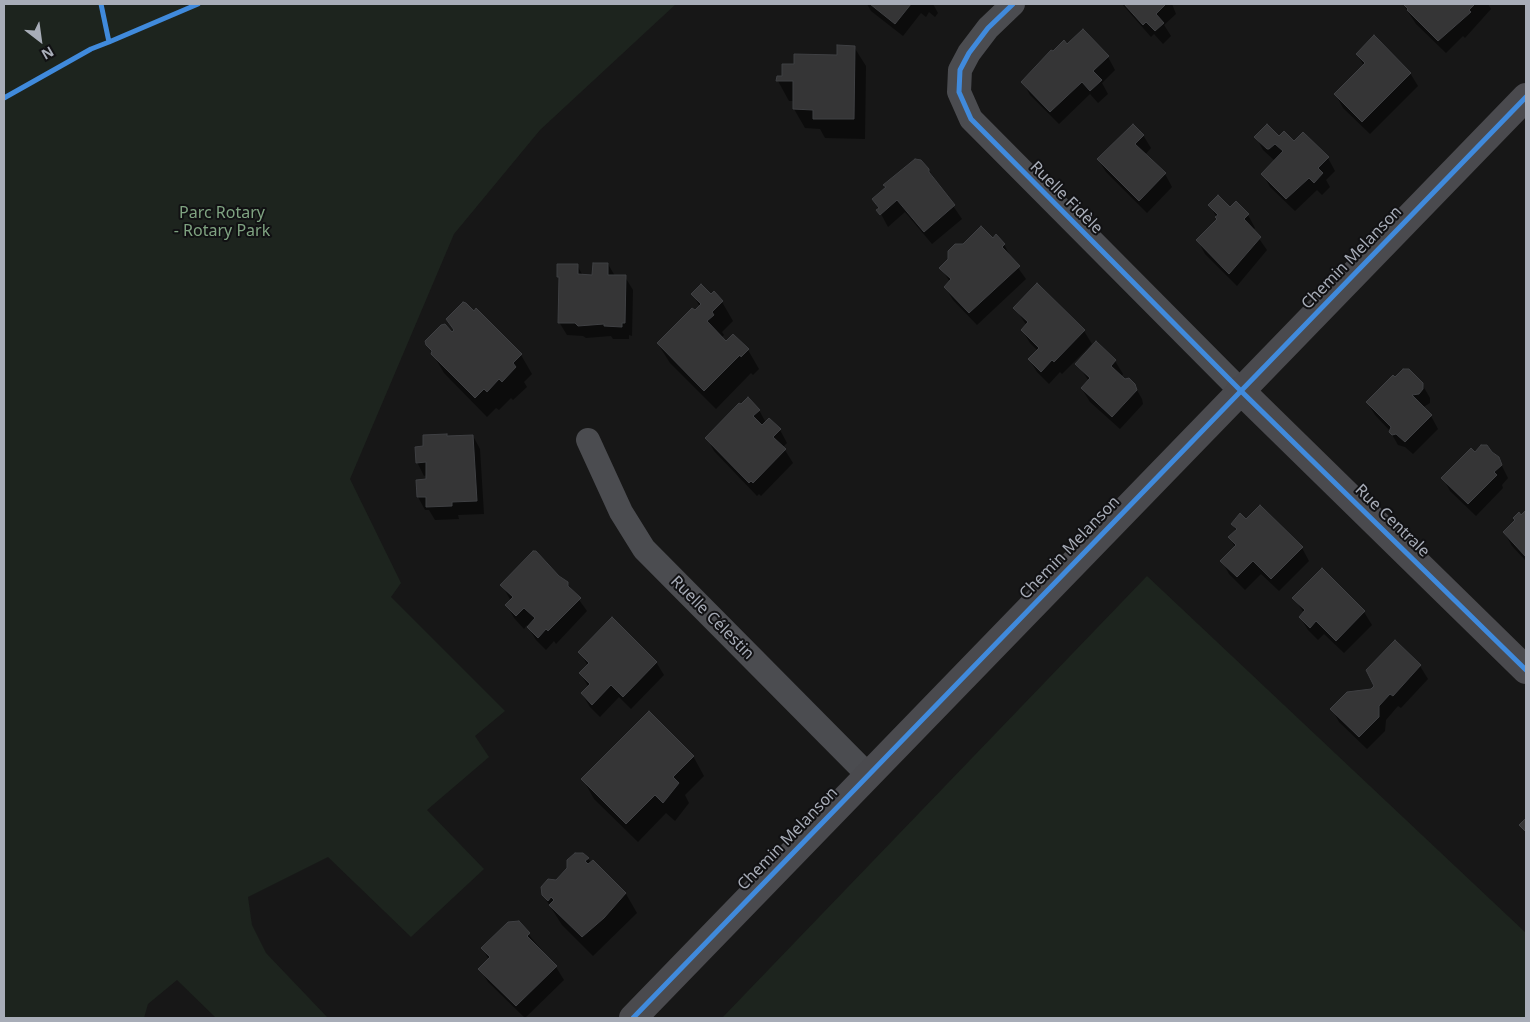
<!DOCTYPE html>
<meta charset="utf-8">
<style>
body{margin:0}
#map{position:relative;width:1530px;height:1022px;overflow:hidden;background:#171717;font-family:"Noto Sans",sans-serif}
canvas{display:block}
.frame{position:absolute;inset:0;border:5px solid #a8adb8;pointer-events:none}
.north{position:absolute;left:15px;top:15px;width:50px;height:50px;-webkit-text-stroke:4px #111113;paint-order:stroke;rotate:150deg;font-size:14px;font-weight:700;line-height:20px;text-align:center;color:#a8adb8}
.north::after{content:'';display:block;margin:auto;width:18px;height:22px;background:#a8adb8;clip-path:polygon(50% 0,100% 100%,50% 72%,0 100%)}
</style>
<div id="map">
<canvas width="1530" height="1022"></canvas>
<div class="frame"></div>
<div class="north">N</div>
</div>
<script>
const g = document.querySelector('canvas').getContext('2d');
g.lineJoin = 'round';
function paint(path, color) {
  g.fillStyle = color;
  g.fill(path, 'evenodd');
}
function poly(rows) {
  const path = new Path2D();
  for (const r of rows) {
    path.moveTo(r[0], r[1]);
    for (let i = 2; i < r.length; i += 2) path.lineTo(r[i], r[i + 1]);
  }
  return path;
}
function trace(path, color, width, dash) {
  g.strokeStyle = color;
  g.lineWidth = width;
  g.lineCap = dash ? 'butt' : 'round';
  g.setLineDash(dash || []);
  g.stroke(path);
}
function label(font, color, halo, rows, align = 'center') {
  g.font = font + ' "Noto Sans",sans-serif';
  g.lineWidth = 4;
  g.setLineDash([]);
  g.textBaseline = 'middle';
  g.strokeStyle = halo;
  g.fillStyle = color;
  for (const [text, x, y, turn = 0] of rows) {
    g.save();
    g.translate(x, y);
    g.rotate((+turn || 0) * Math.PI / 180);
    g.textAlign = isNaN(turn) ? turn : align;
    if (halo) g.strokeText(text, 0, 0);
    g.fillText(text, 0, 0);
    g.restore();
  }
}
paint(poly([
 [4,4,676,4,540,130,454,234,350,479,401,583,391,597,505,711,475,736,489,757,427,810,484,869,411,937,328,857,248,897,252,925,266,953,328,1018,216,1018,177,980,148,1004,144,1018,4,1018],
 [1147,576,1526,933,1526,1018,722,1018]
]), '#1d241e');
paint(poly([
 [867,4,933,4,938,13,935,17,929,12,926,17,921,13,903,36,871,11],
 [1122,4,1172,4,1176,14,1164,25,1171,36,1163,44,1154,34,1151,37],
 [1403,4,1488,4,1491,9,1465,38,1463,36,1446,53,1416,24],
 [1067,45,1108,57,1115,70,1102,83,1108,94,1098,103,1090,94,1059,124,1030,95,1023,82],
 [854,47,866,66,865,139,825,138,820,129,805,128,794,109,794,101,789,101,778,81,778,77,783,77,795,65,838,56],
 [1357,54,1410,73,1418,86,1370,134,1343,108,1336,95,1364,66],
 [1143,135,1151,148,1145,155,1165,174,1172,187,1147,213,1106,172,1098,159],
 [1256,137,1279,138,1328,158,1335,171,1326,180,1330,187,1322,195,1317,190,1295,211,1270,187,1263,174,1275,161,1263,150],
 [928,169,962,219,932,244,905,212,888,227,873,199,886,189,885,185],
 [1210,205,1230,208,1248,215,1255,228,1253,230,1267,250,1237,286,1205,254,1198,241,1218,220],
 [993,240,1004,244,1011,258,1026,279,977,325,953,300,945,287,950,282,941,268],
 [608,264,615,276,625,277,633,290,632,336,629,335,629,339,613,339,611,336,586,338,583,336,567,335,559,322,560,280,558,276,577,265,583,276,594,276],
 [1037,285,1084,331,1092,344,1062,374,1060,372,1049,384,1037,372,1029,359,1038,351,1030,343,1022,330,1027,326,1015,308],
 [693,294,711,296,722,302,733,321,722,332,724,335,721,338,726,343,748,350,759,369,753,375,751,373,716,409,670,363,658,344,700,307],
 [452,333,521,355,532,374,524,382,527,387,513,400,511,398,499,410,496,408,487,417,444,373,427,344],
 [1096,343,1115,361,1123,374,1121,377,1134,385,1142,399,1143,404,1120,429,1090,402,1082,389,1089,381,1077,364],
 [1422,384,1430,398,1430,403,1422,408,1431,416,1438,429,1413,454,1405,447,1398,445,1390,431,1375,415,1367,402],
 [759,410,766,423,780,430,787,443,783,447,793,463,761,496,759,494,757,496,714,451,707,438],
 [473,436,480,449,484,514,458,515,459,519,435,520,429,510,425,510,418,497,428,480,427,475,424,476,417,462],
 [1491,453,1498,458,1508,478,1502,485,1503,488,1476,516,1450,491,1443,478],
 [1526,512,1526,561,1512,546,1504,532],
 [1246,521,1302,548,1309,561,1279,591,1261,574,1245,590,1229,574,1222,561,1235,547,1230,538,1236,531,1232,524],
 [558,577,567,583,587,611,556,644,554,641,546,650,536,640,527,625,524,629,514,618,507,605,511,601,502,585],
 [1294,598,1364,612,1372,625,1344,653,1324,634,1318,640,1308,630,1300,617,1304,613],
 [1395,642,1420,666,1428,679,1401,708,1398,706,1386,720,1385,731,1367,749,1339,722,1332,709,1372,690],
 [580,652,656,662,664,675,631,709,619,697,600,717,590,707,582,694,588,686,580,673,588,666],
 [693,756,704,776,685,795,689,803,675,821,666,813,638,842,594,799,583,779],
 [588,859,626,894,637,913,593,956,562,925,543,895,557,881],
 [518,922,556,967,564,980,525,1018,488,982,480,969,489,960,483,949]
]), '#0007');
const building = poly([
 [870,4,911,4,895,24,870,4],
 [1124,4,1166,4,1156,14,1164,23,1155,31,1146,22,1143,25,1124,4],
 [1403,4,1475,4,1469,10,1471,12,1438,41,1407,10,1408,9,1403,4],
 [1083,29,1109,56,1093,71,1102,80,1090,91,1082,82,1050,112,1021,82,1051,50,1053,51,1064,40,1067,44,1083,29],
 [1374,35,1411,73,1362,122,1334,94,1365,63,1356,54,1374,35],
 [837,45,855,46,854,119,813,119,813,110,793,109,793,81,776,81,777,76,782,76,782,64,794,64,794,54,837,55,837,45],
 [1133,124,1144,135,1135,144,1166,173,1139,201,1097,159,1133,124],
 [1267,124,1279,136,1284,131,1294,141,1303,132,1329,157,1318,168,1323,173,1314,183,1309,178,1286,199,1261,174,1283,151,1275,144,1269,149,1267,149,1254,137,1267,124],
 [915,159,921,160,929,169,929,172,955,205,924,232,897,200,880,215,876,210,879,208,872,199,886,187,883,185,915,159],
 [1218,195,1230,207,1236,201,1249,214,1244,219,1261,237,1229,274,1196,240,1217,219,1215,217,1218,215,1208,205,1218,195],
 [981,226,993,238,996,234,1005,244,1002,247,1020,266,969,313,944,287,951,279,939,268,948,259,948,251,955,244,963,244,981,226],
 [593,263,608,263,608,275,626,275,625,323,622,323,622,327,604,326,604,324,578,326,575,323,558,323,559,277,557,277,557,264,578,264,578,274,592,275,593,263],
 [1037,283,1085,330,1054,362,1052,360,1041,372,1028,359,1039,348,1021,330,1028,322,1013,308,1037,283],
 [701,284,711,294,714,291,723,301,712,312,714,315,707,321,726,341,733,334,749,349,741,357,740,355,704,391,657,343,692,308,695,310,701,304,691,294,701,284],
 [463,302,466,303,474,311,476,308,522,354,513,363,516,367,502,382,499,379,487,392,484,389,475,398,431,354,432,351,426,345,425,341,441,325,445,324,452,332,454,330,446,319,463,302],
 [1096,341,1116,360,1111,366,1125,379,1129,378,1135,384,1137,390,1112,417,1081,388,1090,378,1075,364,1096,341],
 [1403,369,1409,369,1423,383,1423,389,1419,394,1412,395,1432,415,1405,442,1396,434,1392,435,1389,432,1391,427,1366,402,1393,375,1395,377,1403,369],
 [748,397,760,410,753,416,762,425,769,418,781,429,773,437,786,449,753,483,751,481,749,483,705,438,739,403,741,404,748,397],
 [447,434,447,436,473,435,477,501,452,502,452,506,426,507,426,497,417,497,416,480,426,479,426,462,416,463,415,447,423,446,423,435,447,434],
 [1481,445,1487,445,1492,452,1499,457,1502,465,1494,472,1497,475,1468,504,1441,478,1471,448,1475,452,1481,445],
 [1260,505,1303,547,1271,579,1253,561,1237,577,1220,561,1236,545,1228,537,1237,529,1231,524,1240,513,1246,519,1260,505],
 [1526,510,1526,557,1503,532,1515,520,1513,518,1519,512,1521,515,1526,510],
 [533,551,536,551,559,576,568,582,568,586,581,598,548,631,546,629,538,638,527,627,535,618,524,608,516,616,505,605,513,597,500,585,533,551],
 [1322,568,1365,611,1336,641,1316,621,1310,628,1299,617,1305,610,1292,598,1322,568],
 [612,617,657,662,623,697,611,685,592,705,581,693,590,684,579,673,589,663,578,652,612,617],
 [1395,640,1421,665,1393,696,1390,694,1379,706,1379,717,1359,737,1330,709,1347,692,1371,689,1374,686,1366,670,1395,640],
 [649,711,694,756,673,777,679,783,663,803,655,795,626,824,581,779,649,711],
 [1526,818,1526,832,1519,825,1526,818],
 [575,853,583,853,589,858,585,861,588,864,593,860,626,893,604,918,582,937,549,905,554,900,551,897,548,901,542,895,541,887,548,879,556,880,567,868,567,860,575,853],
 [519,921,530,933,527,936,557,966,516,1006,478,969,490,957,481,948,508,922,519,921]
]);
paint(building, '#353536');
trace(building, '#3f4043', 1);
trace(poly([
 [1013,4,988,28,969,53,960,70,959,92,971,119,1240,390],
 [588,440,621,512,644,549,868,775]
]), '#4b4c50', 24);
trace(poly([
 [1240,390,1526,670],
 [633,1018,1526,97]
]), '#4a4a4e', 28);
trace(poly([
 [1013,4,988,28,969,53,960,70,959,92,971,119,1240,390,1526,670],
 [109,42,198,4],
 [4,98,91,49,109,42,101,4],
 [633,1018,1526,97]
]), '#408adc', 5);
label('16px', '#a8adb8', '#111113', [
 ["Ruelle Fidèle",1066,198,45],
 ["Chemin Melanson",1352,258,-46],
 ["Rue Centrale",1392,521,44],
 ["Chemin Melanson",1070,548,-46],
 ["Ruelle Célestin",712,618,45],
 ["Chemin Melanson",788,839,-46]
]);
label('16px', '#7fa381', '#111113', [
 ["Parc Rotary",222,213],
 ["- Rotary Park",222,231]
]);
</script>
